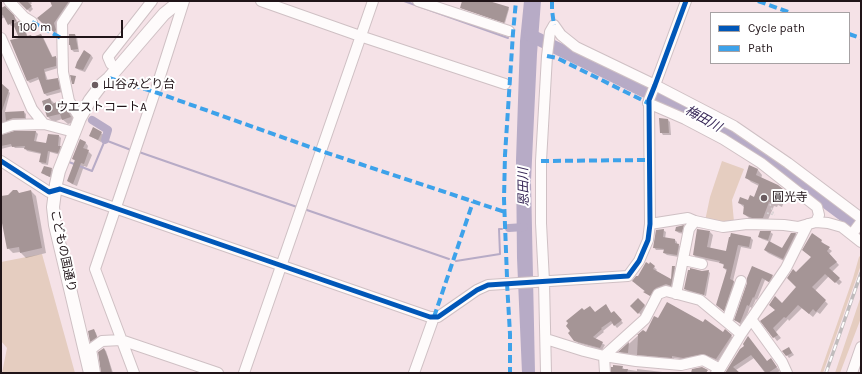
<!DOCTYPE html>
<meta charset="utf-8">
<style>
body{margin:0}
#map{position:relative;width:862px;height:374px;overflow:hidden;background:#f5e2e7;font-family:Karla,sans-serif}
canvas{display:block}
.frame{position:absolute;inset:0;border:2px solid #201418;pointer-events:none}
.legend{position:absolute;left:710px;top:12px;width:140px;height:52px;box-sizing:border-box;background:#fff;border:1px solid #a6a1a3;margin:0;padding:5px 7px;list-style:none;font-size:12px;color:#201418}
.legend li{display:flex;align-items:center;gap:8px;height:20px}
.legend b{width:20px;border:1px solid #a6a1a3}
.scale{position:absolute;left:12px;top:20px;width:111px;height:18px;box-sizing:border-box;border:2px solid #201418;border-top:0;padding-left:5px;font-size:12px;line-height:14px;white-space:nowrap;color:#201418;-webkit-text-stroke:3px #fff;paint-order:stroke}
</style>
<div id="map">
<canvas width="862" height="374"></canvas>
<div class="frame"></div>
<ul class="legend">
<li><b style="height:5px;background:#0057b8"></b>Cycle path</li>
<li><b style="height:5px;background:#3da2ea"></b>Path</li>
</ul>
<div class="scale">100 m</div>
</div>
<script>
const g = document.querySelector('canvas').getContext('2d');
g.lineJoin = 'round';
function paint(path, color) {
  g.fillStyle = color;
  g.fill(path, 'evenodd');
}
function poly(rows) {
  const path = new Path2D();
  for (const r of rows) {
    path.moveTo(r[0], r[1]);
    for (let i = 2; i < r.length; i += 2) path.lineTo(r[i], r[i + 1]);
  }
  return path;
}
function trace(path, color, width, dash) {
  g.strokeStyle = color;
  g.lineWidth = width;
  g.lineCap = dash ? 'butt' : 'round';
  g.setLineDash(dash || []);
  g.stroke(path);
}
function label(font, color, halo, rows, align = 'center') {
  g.font = font + ' Karla,"Noto Sans JP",sans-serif';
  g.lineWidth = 4;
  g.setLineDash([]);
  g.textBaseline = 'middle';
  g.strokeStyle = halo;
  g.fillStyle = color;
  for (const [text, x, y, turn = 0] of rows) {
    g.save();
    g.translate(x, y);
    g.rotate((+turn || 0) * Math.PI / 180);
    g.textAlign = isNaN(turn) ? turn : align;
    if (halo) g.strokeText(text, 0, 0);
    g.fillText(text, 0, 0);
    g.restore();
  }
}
paint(poly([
 [722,161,744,169,732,200,734,222,725,223,705,221,710,197],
 [42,254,75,373,2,373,7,348,1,341,1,262],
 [861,255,861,265,823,373,820,373,853,278,859,257],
 [861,296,861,318,840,373,835,373]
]), '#e5cdc0');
paint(poly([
 [524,1,541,1,537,54,531,181,535,373,522,373,517,258,516,160,520,41]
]), '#b7abc6');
paint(poly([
 [19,1,30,1,32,3,30,5,33,9,30,12],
 [51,1,73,1,56,26,57,34,46,26,53,6],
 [463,1,485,1,508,8,509,9,505,23,462,8],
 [4,7,16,19,18,23,19,22,24,27,28,37,33,38,41,35,43,37,53,58,56,57,58,60,58,68,45,72,48,81,57,79,60,81,62,92,47,96,45,94,40,79,30,83,28,81,20,38,14,25,11,26,5,17,1,19,1,9],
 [75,35,77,37,79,52,74,52,72,50],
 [91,55,93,58,85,72,79,70,76,68],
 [2,85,10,93,5,112,24,112,26,114,26,120,4,124,2,122],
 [50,99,55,104,62,102,67,106,75,122,68,124,62,119,53,122,48,117],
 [668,120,670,122,671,135,663,135,661,132],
 [94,129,104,135,101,142,90,136],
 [14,132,36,132,38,134,36,142,47,144,49,135,59,136,61,138,60,147,62,149,60,155,50,152,48,165,42,164,40,162,41,154,27,151,25,148,15,148,13,146,1,149,1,136],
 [85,142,88,146,87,150,92,155,87,167,84,166,77,186,72,184,68,181,75,161,73,159],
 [750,166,758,170,762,175,761,179,782,189,787,194,782,207,778,205,777,207,774,206,767,222,757,222,749,218,744,214,745,208,739,203,749,201,754,198,759,186,751,182,746,177],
 [51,169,54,172,52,178,45,175],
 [31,191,36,196,46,253,26,258,20,252,13,253,8,248,3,222,1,222,1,197],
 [683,226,686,228,684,234,679,233,676,231],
 [663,230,666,232,665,239,675,240,677,242,677,244,681,247,679,257,667,255,664,253,665,250,656,250,654,247],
 [710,232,713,235,710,249,726,252,730,238,751,238,753,240,751,249,741,247,733,281,736,284,726,313,720,308,727,271,724,268,725,266,721,263,696,258,694,255],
 [770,232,773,234,770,242,783,250,791,234,796,234,799,237,786,262,768,253,765,250,770,242,762,239,759,237],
 [821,241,824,244,824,245,832,251,829,254,839,265,832,272,842,282,839,285,829,276,815,291,828,304,820,314,817,312,813,317,802,308,789,321,788,319,776,332,781,338,777,341,762,321,782,305,797,287,796,274,812,257,803,250],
 [654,267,657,270,656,271,672,281,674,267,677,270,674,288,670,287,659,291,653,298,636,284],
 [753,267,772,276,775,279,772,284,765,280,757,300,756,299,752,308,750,307,743,326,735,320],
 [691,271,702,272,708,271,710,273,706,296,687,291,685,289],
 [638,300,647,308,641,315,632,306],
 [608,308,612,314,616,314,623,323,617,328,613,323,603,331,604,332,595,339,605,345,602,350,578,343,575,340,595,313],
 [659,319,723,333,731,336,734,338,718,361,705,356,686,360,674,358,674,359,622,354,620,352,643,331,646,333],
 [94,330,96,333,98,339,93,343,91,341],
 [789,348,794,355,789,358,784,351],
 [104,349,106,351,113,373,102,373],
 [740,350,768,362,771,360,780,371,776,373,765,373,754,358,736,370,739,373,726,373],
 [622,367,624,369,637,371,637,369,671,373,612,373]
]), '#0003');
trace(poly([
 [404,1,508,38],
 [139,152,297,207],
 [69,162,92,171,105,140,131,150],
 [304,209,449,259],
 [456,261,500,254,499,229,502,229]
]), '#b7abc6', 2);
trace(poly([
 [92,120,108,130,105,140],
 [509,228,524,227]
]), '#b7abc6', 8);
trace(poly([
 [530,35,642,90,667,100,747,143,861,228]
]), '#b7abc6', 13);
paint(poly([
 [18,1,27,1,32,6,27,10],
 [50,1,69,1,54,23,56,30,54,32,42,23,37,18,52,6],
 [462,1,489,1,509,7,504,23,460,8],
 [5,6,14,15,16,21,8,25,3,15,1,16,1,8],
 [19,21,21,23,27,36,31,35,32,37,41,34,52,57,56,56,56,66,44,69,46,80,58,78,60,89,44,94,38,77,27,81,10,40,19,38,13,24],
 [69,34,75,34,78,49,71,50,70,45,69,45],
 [84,50,91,55,83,70,75,68,77,62],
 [70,75,76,76,74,84,72,84],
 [1,83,9,90,2,111,1,111],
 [50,98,52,104,62,100,71,117,62,120,60,114,47,117,42,101],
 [24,111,25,118,13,118,6,121,5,112],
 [659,118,668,119,669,133,660,133],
 [93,127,102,132,98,140,89,136],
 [14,131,36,131,34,141,46,143,48,134,59,135,58,146,61,146,58,153,48,151,46,163,39,162,41,153,24,149,25,146,12,147,11,144,1,146,1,135],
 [80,139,86,142,83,148,89,150,84,164,81,163,73,184,67,181,75,160,72,159],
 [749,165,758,169,756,175,778,185,783,189,777,203,773,201,772,203,769,202,763,218,752,218,743,214,744,205,738,203,740,197,748,200,750,195,754,197,759,184,745,178],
 [44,166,52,168,50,177,41,173],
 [13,190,17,190,19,193,31,190,42,248,20,253,19,247,7,249,1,218,1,196,8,195],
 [684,225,682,232,675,231,676,227],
 [664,229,663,237,675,239,675,243,679,244,677,255,663,253,664,249,653,248,656,230],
 [697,229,710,231,707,247,726,251,729,237,730,237,731,233,751,237,749,247,738,245,730,279,734,281,724,311,716,305,727,269,723,268,724,264,719,263,720,261,693,255],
 [760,231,771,231,768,240,758,237],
 [791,233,796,233,783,259,764,250,769,241,782,248],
 [812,233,822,240,821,242,830,247,827,251,837,262,829,268,840,278,835,283,825,274,812,287,826,300,816,312,813,309,809,314,798,305,786,318,784,317,773,328,778,335,773,338,760,321,775,310,769,305,775,296,782,303,796,287,787,278,793,269,796,272,811,257,802,250],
 [646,262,649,264,650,262,655,266,653,269,671,279,672,266,675,266,671,286,666,284,656,288,650,296,643,292,645,291,632,281,636,276,638,276],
 [752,266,773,275,769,282,762,278,754,298,753,297,749,306,747,305,740,323,734,320,747,283,747,278],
 [690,268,702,271,709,270,704,295,684,289,688,270,690,270],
 [638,298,645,305,638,314,630,306],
 [667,302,703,322,705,319,723,332,725,329,732,335,716,359,702,354,683,358,672,356,672,358,637,355,638,335,637,335,643,330,646,332,654,316,658,318],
 [606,304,611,313,614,311,622,320,614,326,611,321,601,328,602,329,593,337,603,342,600,348,574,341,568,333,570,331,566,326,568,323,566,321,582,308,584,310,590,306,595,312],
 [94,329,97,337,90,342,88,331],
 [748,336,767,361,771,358,777,367,768,373,766,373,751,355,733,367,740,373,725,373,740,349,744,346,743,344],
 [629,342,628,353,618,352],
 [789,347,792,353,786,356,782,351],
 [104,348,108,358,112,373,101,373,98,352],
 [613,365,623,366,622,369,628,369,627,373,611,373,611,367,613,367],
 [702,367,708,370,706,373,691,373,692,369]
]), '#a59596');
const minor = poly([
 [9,1,24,17,32,22],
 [77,1,62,23,63,72,69,101,80,118],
 [261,1,360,36,505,84],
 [418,1,509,31],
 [1,38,32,109,44,124,74,132],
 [117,69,111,64,108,57,152,1],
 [648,103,685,119,723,139,761,163,817,207,819,215,816,222],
 [1,129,13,125,44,124],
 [1,161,49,192,60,189,430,317,438,317,477,290,488,285,628,276,639,261,648,240,650,224,649,100,655,85,686,1],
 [650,224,688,218,695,221,723,227,747,224,784,225,798,227,816,222,828,223,842,227,861,242],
 [852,234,861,222],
 [684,260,702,264],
 [676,294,689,229,695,221],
 [751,319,782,362,787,373],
 [727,321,741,281],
 [546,339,584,351,604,356,636,361,681,365,703,360,720,369],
 [95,373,91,349,102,341,121,340,218,373],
 [134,373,95,269,155,92,184,1],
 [244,373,373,1],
 [414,373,434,317],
 [546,373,544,281,541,223,541,161,547,56,550,32,554,25,561,35,576,47,655,85,734,126,788,163,861,218],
 [605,373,604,356,645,319,658,294,666,291,700,300,741,334],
 [716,373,720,369,741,334,786,268,808,224],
 [852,373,861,347]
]);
const major = poly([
 [90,373,55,225,53,207,56,184,59,171,80,118,90,100,102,84,109,78,164,14,180,1]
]);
trace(minor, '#cfc0c4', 12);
trace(major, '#cfc0c4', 14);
trace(poly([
 [770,204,774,215],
 [767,213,775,215]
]), '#d7d1d3', 1.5, [2, 2]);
trace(minor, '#fefbfb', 10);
trace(major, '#fefbfb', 12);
const rail = poly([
 [826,373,861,273]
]);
trace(rail, '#c0bcbd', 3.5);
trace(rail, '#fff', 2, [6]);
trace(poly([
 [552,1,552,10,554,25],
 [758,1,791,13],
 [32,22,63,39],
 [849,34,861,38],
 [547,56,557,58,648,103],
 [109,78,155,92,321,151,505,212],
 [541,161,649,160],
 [507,277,504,199,505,155,513,33,516,1],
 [507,283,510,334,510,373],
 [434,317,473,202]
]), '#3da2ea', 4, [8, 4]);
trace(poly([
 [1,161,49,192,60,189,430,317,438,317,477,290,488,285,628,276,639,261,648,240,650,224,649,100,655,85,686,1]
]), '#0057b8', 5);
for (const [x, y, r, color] of [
 [95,85,4,"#6b5c60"],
 [48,108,4,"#6b5c60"],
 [764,198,4,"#6b5c60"]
]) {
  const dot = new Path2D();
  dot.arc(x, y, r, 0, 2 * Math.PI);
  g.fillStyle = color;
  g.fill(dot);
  trace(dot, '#fff', 1.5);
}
label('12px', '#201418', '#fff', [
 ["山谷みどり台",103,85],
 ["ウエストコートA",56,108],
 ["圓光寺",772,198]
], 'left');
label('12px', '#201418', '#fff', [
 ["こどもの国通り",63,251,78]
]);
label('italic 13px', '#362656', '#fff', [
 ["梅田川",703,119,29],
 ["恩田川",524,187,-91]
]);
</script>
